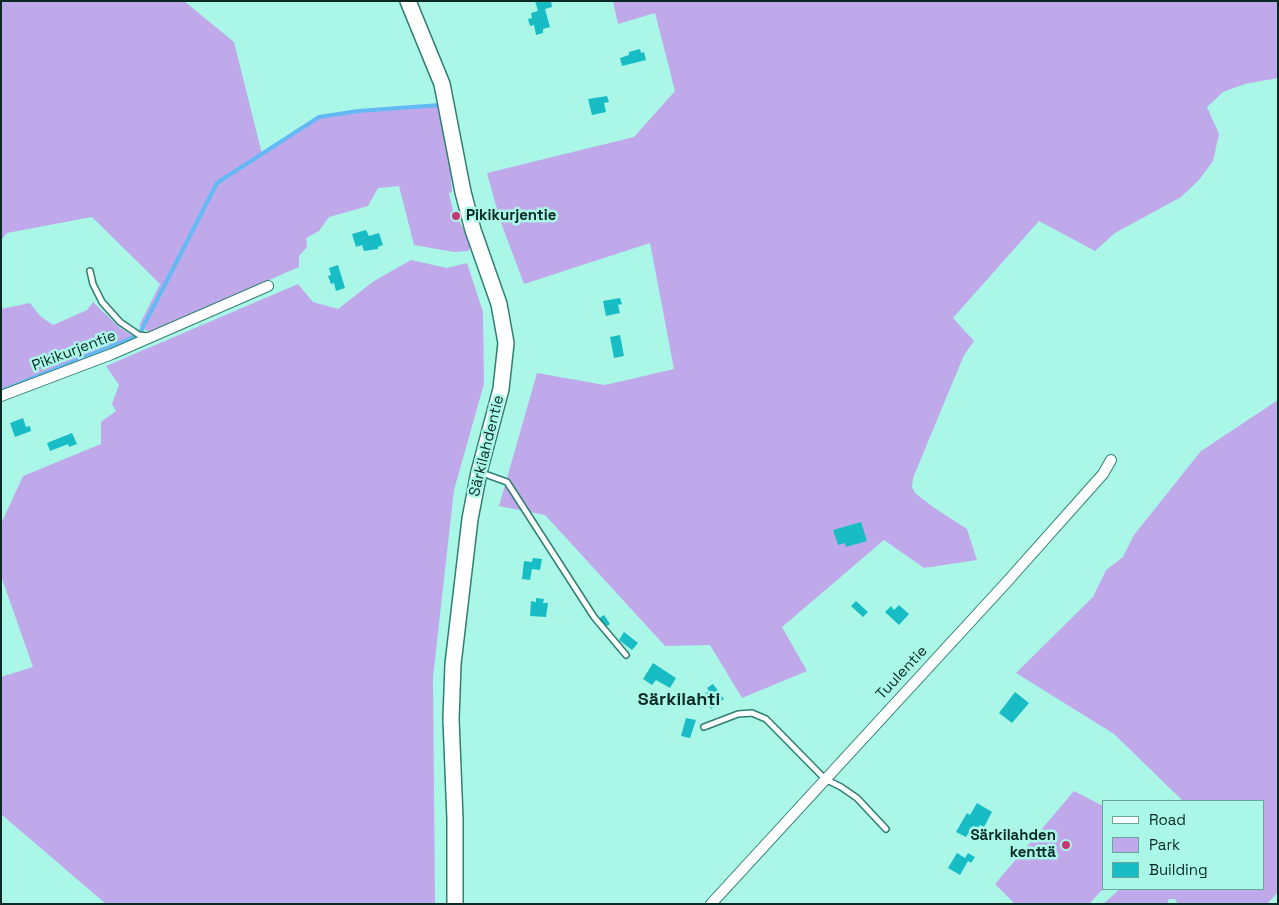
<!DOCTYPE html>
<meta charset="utf-8">
<style>
body{margin:0}
#map{position:relative;width:1279px;height:905px;overflow:hidden;background:#aaf7e8;font-family:"Space Grotesk",sans-serif}
canvas{display:block}
.frame{position:absolute;inset:0;border:2px solid #082924;pointer-events:none}
.legend{position:absolute;left:1102px;top:800px;width:162px;height:90px;box-sizing:border-box;background:#aaf7e8;border:1px solid #69a59a;margin:0;padding:6px 9px;list-style:none;font-size:15px;color:#082924}
.legend li{display:flex;align-items:center;gap:10px;height:25px}
.legend b{width:25px;border:1px solid #69a59a}
</style>
<div id="map">
<canvas width="1279" height="905"></canvas>
<div class="frame"></div>
<ul class="legend">
<li><b style="height:6px;background:#fff"></b>Road</li>
<li><b style="height:14px;background:#c0a9ea"></b>Park</li>
<li><b style="height:14px;background:#17bcc4"></b>Building</li>
</ul>
</div>
<script>
const g = document.querySelector('canvas').getContext('2d');
g.lineJoin = 'round';
function paint(path, color) {
  g.fillStyle = color;
  g.fill(path, 'evenodd');
}
function poly(rows) {
  const path = new Path2D();
  for (const r of rows) {
    path.moveTo(r[0], r[1]);
    for (let i = 2; i < r.length; i += 2) path.lineTo(r[i], r[i + 1]);
  }
  return path;
}
function trace(path, color, width, dash) {
  g.strokeStyle = color;
  g.lineWidth = width;
  g.lineCap = dash ? 'butt' : 'round';
  g.setLineDash(dash || []);
  g.stroke(path);
}
function label(font, color, halo, rows, align = 'center') {
  g.font = font + ' "Space Grotesk",sans-serif';
  g.lineWidth = 5;
  g.setLineDash([]);
  g.textBaseline = 'middle';
  g.strokeStyle = halo;
  g.fillStyle = color;
  for (const [text, x, y, turn = 0] of rows) {
    g.save();
    g.translate(x, y);
    g.rotate((+turn || 0) * Math.PI / 180);
    g.textAlign = isNaN(turn) ? turn : align;
    if (halo) g.strokeText(text, 0, 0);
    g.fillText(text, 0, 0);
    g.restore();
  }
}
paint(poly([
 [1,1,184,1,234,42,262,154,319,117,358,111,440,105,449,155,452,192,449,193,455,219,458,219,469,239,471,247,468,251,454,252,414,245,399,186,378,188,368,206,329,217,319,231,306,238,307,247,299,256,299,267,149,332,139,326,160,284,92,217,7,233,1,240],
 [613,1,1278,1,1278,78,1245,84,1223,92,1207,107,1219,134,1213,161,1199,180,1181,197,1115,233,1095,251,1039,221,953,318,974,341,964,355,913,478,912,487,915,493,933,507,967,529,977,560,924,568,884,540,782,627,807,671,742,698,710,645,665,646,545,515,499,506,537,373,605,385,674,369,650,243,524,284,500,220,487,173,634,137,675,91,655,13,618,24],
 [411,260,447,268,467,263,483,312,484,384,454,490,433,677,435,904,106,904,1,814,1,677,33,667,1,576,1,524,23,476,101,444,101,422,116,411,112,404,119,385,106,366,298,284,313,302,338,309,374,281],
 [93,302,119,327,134,337,1,391,1,309,30,303,40,316,53,325,87,310],
 [1278,400,1278,892,1267,904,1178,904,1175,899,1169,899,1167,904,1103,904,1120,889,1263,889,1263,801,1183,801,1114,734,1016,673,1093,597,1106,570,1123,557,1134,535,1201,451],
 [1074,791,1103,806,1103,889,1089,904,1015,904,995,884]
]), '#c0a9ea');
trace(poly([
 [1,391,139,335,217,183,319,117,358,111,440,105]
]), '#62b9f4', 4);
paint(poly([
 [535,1,551,1,552,7,545,9,550,27,543,29,543,33,536,35,534,25,530,26,528,19,532,18,531,13,538,11],
 [640,49,641,53,644,52,646,60,622,66,620,58,629,55,629,52],
 [607,96,609,102,604,103,606,112,592,115,588,99],
 [366,230,369,236,379,233,383,245,378,247,378,249,364,251,362,245,356,247,352,234],
 [338,265,345,288,336,291,334,283,331,284,328,276,331,275,329,268],
 [620,298,622,304,618,305,620,313,606,316,603,301],
 [620,335,624,356,614,358,610,337],
 [23,418,26,427,30,426,31,431,15,437,10,423],
 [72,433,77,444,69,447,68,444,50,451,47,443],
 [861,522,867,541,846,547,845,543,838,545,833,530],
 [533,558,542,559,540,570,532,569,530,580,522,579,524,561,532,562],
 [536,598,544,599,543,603,548,603,546,617,530,616,531,601,536,602],
 [856,601,868,612,863,617,851,606],
 [899,605,909,614,899,625,885,612,891,606,894,610],
 [604,615,610,624,604,628,598,619],
 [624,632,638,643,632,650,619,640],
 [653,663,676,678,670,688,656,680,652,685,643,679],
 [713,684,724,699,711,709,702,696,709,691,707,688],
 [1015,692,1029,703,1012,723,999,713],
 [686,718,696,720,690,738,681,736],
 [977,803,992,812,984,827,980,825,978,828,973,826,966,837,956,832,967,813,970,815],
 [957,853,965,858,968,853,975,857,971,863,968,861,960,875,948,868]
]), '#17bcc4');
const lane = poly([
 [90,271,93,284,102,302,120,322,139,335,148,336],
 [482,473,507,482,594,617,626,655],
 [704,727,738,714,752,713,766,719,825,779,841,787,857,798,886,829]
]);
const street = poly([
 [1,396,112,354,268,286],
 [711,904,1005,584,1103,474,1111,460]
]);
const secondary = poly([
 [408,1,442,84,463,192,473,230,499,304,506,343,501,389,479,472,470,519,453,664,451,719,455,819,455,904]
]);
trace(lane, '#307f72', 8);
trace(street, '#307f72', 12);
trace(secondary, '#307f72', 18);
trace(lane, '#fff', 5);
trace(street, '#fff', 10);
trace(secondary, '#fff', 15);
for (const [x, y, r, color] of [
 [456,216,5,"#c2376f"],
 [1066,845,5,"#c2376f"]
]) {
  const dot = new Path2D();
  dot.arc(x, y, r, 0, 2 * Math.PI);
  g.fillStyle = color;
  g.fill(dot);
  trace(dot, '#aaf7e8', 2);
}
label('bold 15px', '#082924', '#aaf7e8', [
 ["Pikikurjentie",466,216],
 ["Särkilahden",1056,836,"right"],
 ["kenttä",1056,853,"right"]
], 'left');
label('15px', '#082924', '#aaf7e8', [
 ["Pikikurjentie",74,351,-21],
 ["Särkilahdentie",487,446,-76],
 ["Tuulentie",902,673,-47]
]);
label('bold 18px', '#082924', '#aaf7e8', [
 ["Särkilahti",679,700]
]);
</script>
